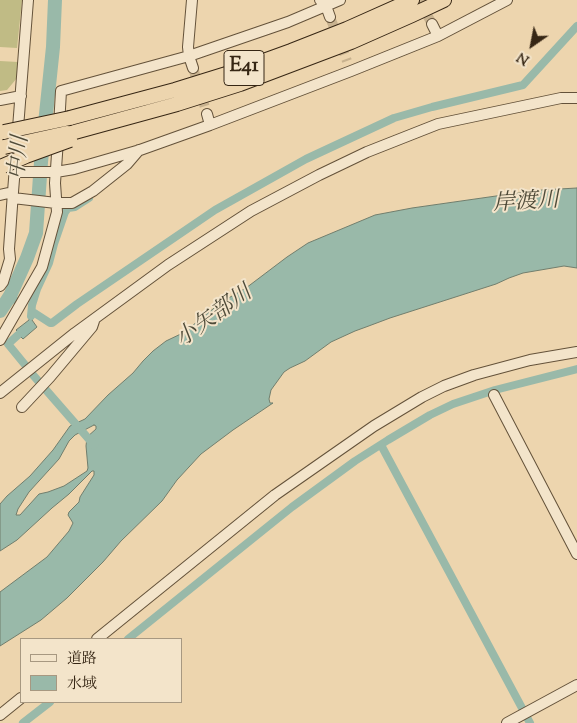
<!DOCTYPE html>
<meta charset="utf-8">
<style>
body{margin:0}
#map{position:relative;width:577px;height:723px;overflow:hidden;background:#edd5ae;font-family:"Sorts Mill Goudy","Noto Serif JP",serif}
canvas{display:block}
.legend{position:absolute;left:20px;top:638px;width:162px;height:65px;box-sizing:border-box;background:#f3e4ca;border:1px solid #a79881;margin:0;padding:6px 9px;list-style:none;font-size:15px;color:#362614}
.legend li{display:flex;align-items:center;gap:10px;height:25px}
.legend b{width:25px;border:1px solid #a79881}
.north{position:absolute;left:507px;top:20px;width:50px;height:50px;-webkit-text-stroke:4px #f3e4ca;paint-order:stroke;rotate:213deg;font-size:14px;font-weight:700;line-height:20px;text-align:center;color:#362614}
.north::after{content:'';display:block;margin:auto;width:18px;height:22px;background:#362614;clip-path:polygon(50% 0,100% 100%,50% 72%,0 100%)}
</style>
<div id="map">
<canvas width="577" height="723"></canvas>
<ul class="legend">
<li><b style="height:6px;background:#f3e4ca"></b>道路</li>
<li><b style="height:14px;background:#99b9a9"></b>水域</li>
</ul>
<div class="north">N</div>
</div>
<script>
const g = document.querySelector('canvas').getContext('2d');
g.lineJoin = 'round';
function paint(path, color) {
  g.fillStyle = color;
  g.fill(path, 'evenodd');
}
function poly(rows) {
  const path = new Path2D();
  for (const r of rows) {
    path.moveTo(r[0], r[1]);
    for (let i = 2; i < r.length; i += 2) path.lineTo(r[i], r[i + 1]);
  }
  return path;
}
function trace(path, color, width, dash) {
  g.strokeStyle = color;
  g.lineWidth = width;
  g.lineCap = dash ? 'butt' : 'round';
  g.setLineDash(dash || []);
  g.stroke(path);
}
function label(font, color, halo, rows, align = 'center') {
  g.font = font + ' "Sorts Mill Goudy","Noto Serif JP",serif';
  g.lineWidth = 4;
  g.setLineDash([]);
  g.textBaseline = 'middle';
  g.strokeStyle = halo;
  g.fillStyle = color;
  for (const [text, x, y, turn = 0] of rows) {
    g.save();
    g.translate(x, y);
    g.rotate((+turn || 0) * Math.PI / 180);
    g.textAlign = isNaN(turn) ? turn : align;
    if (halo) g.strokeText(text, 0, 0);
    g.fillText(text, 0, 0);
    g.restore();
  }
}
paint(poly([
 [0,0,22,0,17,48,0,47],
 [0,61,18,62,17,78,7,90,0,91]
]), '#c0bb85');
const water = poly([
 [577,188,577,268,564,266,523,273,509,278,496,284,390,318,366,327,355,331,331,342,305,361,290,368,284,372,271,390,269,399,270,403,273,403,233,430,201,454,177,480,162,501,121,541,103,562,67,598,41,620,0,646,0,592,47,557,69,531,73,523,68,515,69,512,79,502,80,497,94,475,94,471,92,471,69,494,52,508,17,540,0,551,0,504,7,496,30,476,53,450,70,426,85,419,108,395,133,373,143,361,153,351,166,341,185,332,205,315,225,300,246,288,287,257,308,243,375,215,412,208,496,196,542,190,577,188],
 [94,425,96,426,96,429,87,437,86,446,88,468,87,471,64,486,48,492,39,494,20,515,16,515,18,509,29,492,59,459,69,441,75,435,94,425],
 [30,315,33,316,32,320,37,327,23,339,21,337,20,337,17,333,18,332,16,330,29,320,30,315]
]);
paint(water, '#99b9a9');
trace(water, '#717e6d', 1);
trace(poly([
 [10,296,15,300],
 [33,312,50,323,52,323,77,304,215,210,306,159,394,118,432,107,523,85,577,26],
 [31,316,32,305,37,289,49,263,54,244,65,212,68,208,75,207,89,198],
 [18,335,8,344,26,366],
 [33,375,94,445],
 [381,445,530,723],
 [128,639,292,507,355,461,388,440,430,415,453,404,495,390,577,369],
 [23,723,50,702]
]), '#99b9a9', 8);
trace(poly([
 [0,311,10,296,27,258,36,233,41,162,53,47,55,0]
]), '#99b9a9', 14);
trace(poly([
 [419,0,432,24],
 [330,17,347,61],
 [193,68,207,114]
]), '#c8b28f', 10, [10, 5]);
const minor = poly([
 [192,0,188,47,189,56,193,68],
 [320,0,326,6,330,17],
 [432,24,438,36],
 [0,100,21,96],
 [207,114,210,125],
 [59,126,61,91,189,56,288,22,340,0],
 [15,172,56,172,74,169,140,150,210,125,351,71,438,36,507,0],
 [0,195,13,192],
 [13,198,56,203,72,203,93,191,127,164,139,150],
 [0,286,3,282,10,259,9,249,13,192,28,0],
 [0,340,42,267,57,212,55,183,58,140],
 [0,393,75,333,168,265,251,211,319,175,367,152,438,124,561,98,577,98],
 [494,395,577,554],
 [22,407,50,377,92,327,94,321],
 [97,639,275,495,374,426,422,397,444,386,474,375,530,360,577,352],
 [0,715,21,698],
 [507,723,577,685]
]);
const highway = poly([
 [70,118,175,90,233,72,291,51,347,29,412,0],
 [71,133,177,104,240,84,351,42,412,15,444,0]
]);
trace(minor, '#64523a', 12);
trace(highway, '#362614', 16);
trace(minor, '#f3e4ca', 10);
trace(highway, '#edd5ae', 14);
const highwayBridge = poly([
 [4,132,70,118],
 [4,147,67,133],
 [3,166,26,156,70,140]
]);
trace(highwayBridge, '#362614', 16, []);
trace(highwayBridge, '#edd5ae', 14);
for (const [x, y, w] of [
 [244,68,40]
]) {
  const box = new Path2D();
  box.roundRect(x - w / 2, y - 17.5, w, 35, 4);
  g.fillStyle = '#f3e4ca';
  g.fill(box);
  trace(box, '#362614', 1);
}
label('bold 20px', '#362614', null, [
 ["E41",244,68]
]);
label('italic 22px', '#4f4b39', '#f3e4ca', [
 ["中川",21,158,-85],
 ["岸渡川",526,204,-3],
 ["小矢部川",215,318,-36]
]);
</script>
